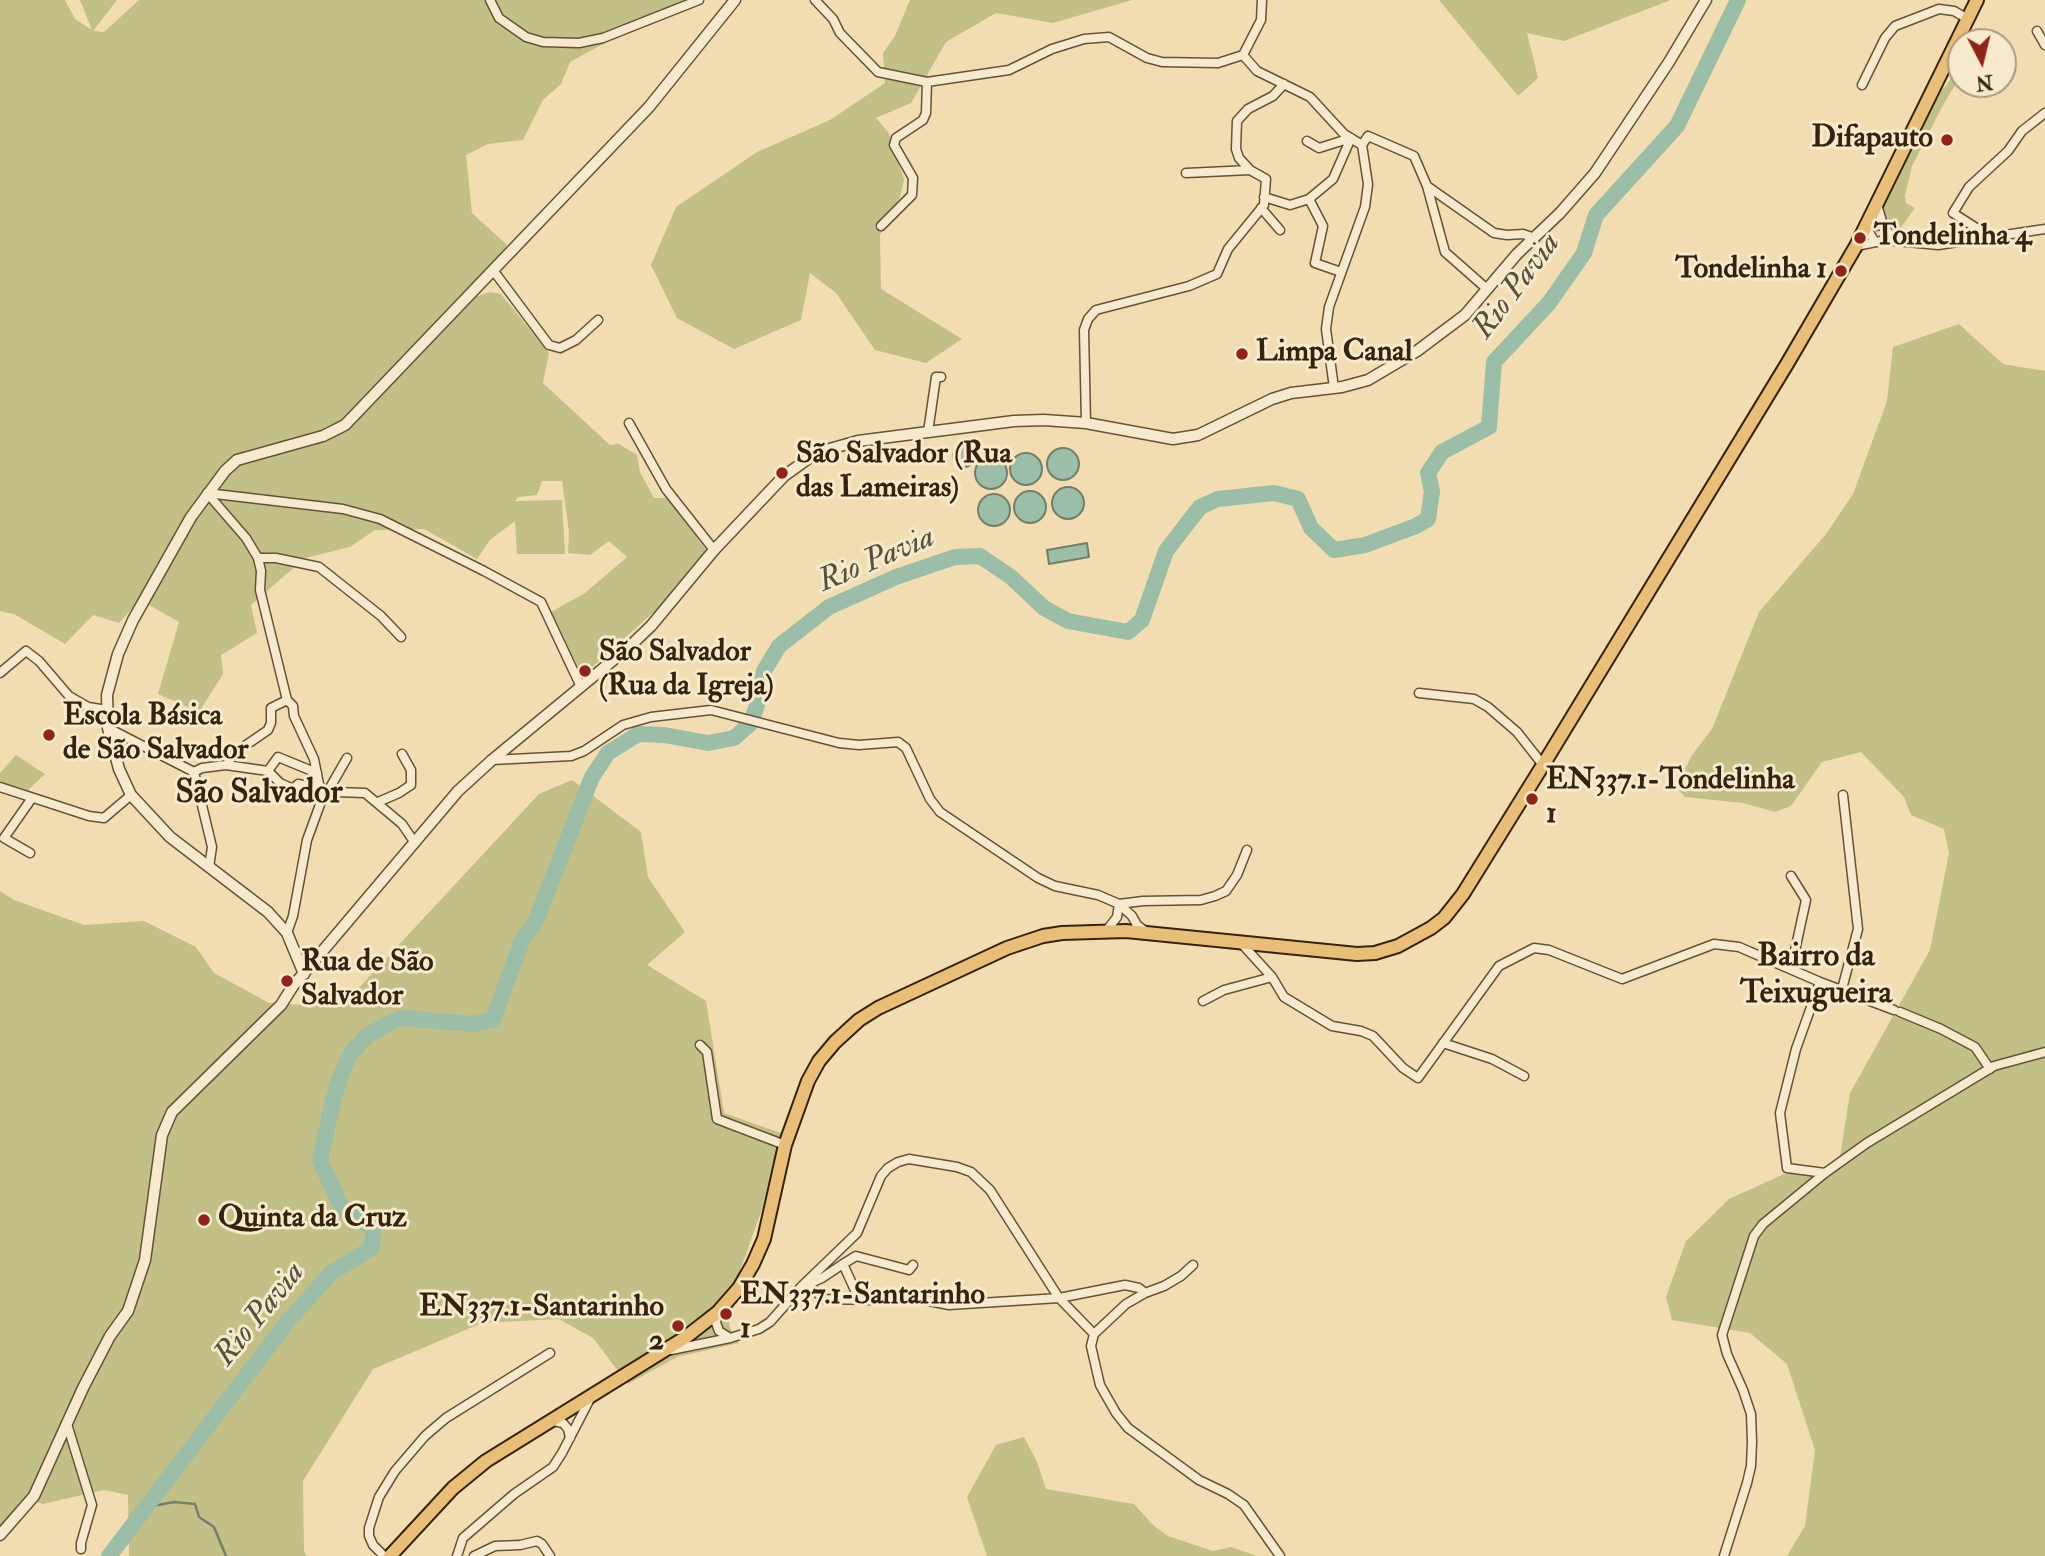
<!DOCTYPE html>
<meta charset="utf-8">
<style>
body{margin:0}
#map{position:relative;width:2045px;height:1556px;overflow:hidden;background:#f2ddb2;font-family:"IM FELL Double Pica",serif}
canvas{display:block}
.north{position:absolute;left:1947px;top:28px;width:70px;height:70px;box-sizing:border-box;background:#f7e9cd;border:2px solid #aa9a80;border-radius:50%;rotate:173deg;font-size:19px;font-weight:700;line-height:28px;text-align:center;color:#37230d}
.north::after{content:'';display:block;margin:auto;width:24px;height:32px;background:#8f2418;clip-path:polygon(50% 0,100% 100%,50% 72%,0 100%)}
</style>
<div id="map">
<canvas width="2045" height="1556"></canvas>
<div class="north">N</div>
</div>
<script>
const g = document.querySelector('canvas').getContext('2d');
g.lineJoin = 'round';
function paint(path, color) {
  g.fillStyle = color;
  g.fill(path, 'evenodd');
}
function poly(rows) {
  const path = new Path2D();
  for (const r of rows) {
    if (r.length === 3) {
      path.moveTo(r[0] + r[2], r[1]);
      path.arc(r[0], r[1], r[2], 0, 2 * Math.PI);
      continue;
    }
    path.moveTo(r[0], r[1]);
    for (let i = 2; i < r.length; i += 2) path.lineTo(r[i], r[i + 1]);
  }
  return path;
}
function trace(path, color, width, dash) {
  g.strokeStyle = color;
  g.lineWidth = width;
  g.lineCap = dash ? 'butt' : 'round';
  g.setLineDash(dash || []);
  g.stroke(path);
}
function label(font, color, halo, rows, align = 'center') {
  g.font = font + ' "IM FELL Double Pica",serif';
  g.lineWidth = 6;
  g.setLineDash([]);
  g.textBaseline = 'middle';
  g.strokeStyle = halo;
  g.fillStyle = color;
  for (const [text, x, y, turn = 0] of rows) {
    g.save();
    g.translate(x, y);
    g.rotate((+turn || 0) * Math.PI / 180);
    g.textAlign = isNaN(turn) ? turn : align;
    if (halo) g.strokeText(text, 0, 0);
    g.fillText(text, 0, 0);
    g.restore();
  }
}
paint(poly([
 [0,0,65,0,75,19,92,30,80,0,117,0,93,31,104,32,139,0,684,0,570,62,561,84,543,100,523,140,488,144,466,155,472,213,507,245,478,296,490,292,501,294,549,353,543,383,610,445,619,444,637,455,640,472,654,498,667,498,706,550,666,601,589,670,579,669,551,612,585,593,627,557,609,541,590,555,568,553,569,532,562,481,542,481,537,495,518,497,515,501,562,500,565,554,517,554,515,521,490,540,477,559,424,529,375,530,350,547,305,558,251,605,257,633,221,655,223,674,199,712,158,694,179,622,151,606,137,603,119,623,93,615,65,644,14,614,0,611],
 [910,0,1132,0,1053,23,996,13,946,42,911,103,876,118,889,133,904,180,900,197,880,235,881,289,962,339,926,363,875,350,836,293,810,273,801,320,734,349,677,318,651,265,676,207,757,152,830,120,885,83,883,53,895,36],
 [1439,0,1671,0,1564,41,1527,33,1538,78,1518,96],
 [1961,64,1961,75,1942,107,1912,166,1905,195,1906,203,1915,208,1896,234,1889,229,1884,220,1884,202,1938,91,1945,87],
 [1959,324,2003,364,2045,371,2045,1556,1787,1556,1805,1526,1815,1450,1787,1364,1750,1333,1672,1320,1666,1297,1686,1241,1729,1199,1784,1174,1838,1169,1850,1093,1930,950,1949,853,1944,829,1911,815,1904,797,1861,752,1822,762,1791,806,1775,812,1743,803,1685,797,1676,787,1692,755,1712,729,1759,612,1826,534,1853,494,1887,401,1893,347],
 [16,755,45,774,28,790,0,781,0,773],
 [572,780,641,832,648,877,685,932,647,965,706,1001,724,1113,781,1133,762,1209,727,1307,730,1328,739,1343,677,1357,628,1384,593,1338,559,1319,482,1323,373,1369,303,1481,304,1551,307,1556,129,1556,128,1495,104,1490,43,1504,24,1498,0,1526,0,891,14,900,84,925,144,921,196,947,214,973,269,1003,341,1007,539,794],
 [1024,1437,1037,1462,1046,1489,1134,1504,1154,1526,1168,1536,1213,1551,1231,1547,1257,1556,987,1556,967,1497,996,1445]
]), '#c2bf87');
const water = poly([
 [964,456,11],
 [1063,464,16],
 [1026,469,16],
 [991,473,16],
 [1068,503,16],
 [1030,507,16],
 [994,510,16],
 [1087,543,1089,557,1049,564,1047,550,1087,543]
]);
paint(water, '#9cbda7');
trace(water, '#747f69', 2);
trace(poly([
 [147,1507,174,1502,195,1504,199,1517,214,1527,226,1556]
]), '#747f69', 2.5);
trace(poly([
 [109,1556,288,1321,331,1273,372,1248,373,1228,343,1210,320,1161,333,1100,340,1077,351,1053,368,1035,391,1022,403,1018,473,1024,493,1020,522,940,535,923,592,777,608,753,638,734,664,735,708,743,734,738,751,723,758,702,764,671,779,646,829,607,896,577,955,557,980,556,1011,577,1044,608,1068,621,1128,632,1142,620,1166,551,1200,507,1218,499,1274,493,1298,499,1311,528,1334,550,1365,545,1416,526,1428,519,1432,491,1428,473,1442,452,1489,427,1494,362,1549,303,1584,253,1596,215,1677,126,1738,0]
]), '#9cbda7', 16);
const minor = poly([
 [490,0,499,18,526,37,543,42,579,43,603,38,699,0],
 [815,0,833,19,840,33,878,72,927,82,1009,70,1052,49,1084,39,1109,37,1147,58,1162,62,1218,63,1243,55],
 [1262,0,1261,20,1243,55,1257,71,1310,97,1344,134,1362,145,1368,184,1365,207,1329,307,1326,329,1334,388],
 [2037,31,2045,45],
 [1862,85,1885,38,1895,26,1939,9,1954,11,1968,19],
 [1307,141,1319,148,1351,138],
 [1362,145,1368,136,1414,156,1427,186,1445,252,1487,289],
 [1186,173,1250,170],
 [1427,186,1494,233,1507,235,1523,234,1535,238],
 [1264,197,1290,205,1309,199,1333,179,1351,138],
 [1309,199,1323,226,1315,263,1341,272],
 [1877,204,1883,225,1888,232,1898,240],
 [1261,208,1280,230],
 [881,226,912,195,913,178,894,145,896,138,923,120,926,113,927,82],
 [1985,237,1981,231,1953,213,1969,187,2008,151,2022,131,2045,113],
 [1875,242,1866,227,1883,225],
 [1856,246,1886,240,1938,245,2045,229],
 [493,270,549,345,560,348,576,340,598,320],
 [629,423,666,489,714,550],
 [1086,423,1084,330,1088,319,1096,310,1189,286,1217,274,1228,249,1264,205,1266,179,1250,170,1239,158,1236,149,1237,121,1248,109,1273,96,1284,84],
 [928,432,936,377,941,377],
 [207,493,343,509,380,519,484,571,541,602,581,687],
 [258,558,276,558,319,567,381,616,401,637],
 [0,673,26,651,39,661,69,696,88,707,107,710],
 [1419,693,1474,699,1488,707,1517,732,1543,765],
 [108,728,194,772,212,847,209,867],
 [115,755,137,744],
 [492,760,571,756,584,751,623,725,651,717,711,710,839,743,859,745,898,742,906,748,930,799,940,812,1038,878,1055,886,1098,895,1119,904,1132,916,1137,925,1145,931],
 [226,765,268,771,280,783,293,789,298,784,336,792,365,793,402,824,415,843],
 [268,771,278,757,317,773],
 [194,772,202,768,226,765,236,752,268,730,271,723,271,708,287,700,260,590,261,571,258,558,246,538,207,493],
 [0,787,89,816,104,818,131,795],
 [328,791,347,758],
 [378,802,399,793,411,785,411,770,402,754],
 [30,853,4,838,32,798],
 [1791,876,1806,900,1791,969],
 [1119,904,1143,901,1201,900,1215,896,1226,891,1237,875,1247,850],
 [1107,930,1117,917,1119,904],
 [287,933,293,916,307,840,322,799,314,759,294,716,293,706,287,700],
 [1242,944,1272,977,1284,997,1332,1026,1361,1031,1373,1036,1403,1068,1418,1078,1499,966,1534,948,1549,950,1622,979,1714,944,1739,947,1820,982,1894,1010],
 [1820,982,1796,1049,1780,1113,1787,1168,1825,1173],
 [1842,989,1858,929,1843,795],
 [1203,1001,1224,990,1272,977],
 [1900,1012,1941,1029,1975,1047,1990,1069],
 [1443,1043,1492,1059,1524,1076],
 [700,1045,707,1052,717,1119,785,1145],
 [843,1264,856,1256,909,1270,913,1265],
 [1193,1265,1181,1276,1164,1286,1145,1293,1126,1304,1094,1334,1091,1346,1100,1385,1116,1413,1128,1428,1199,1480,1228,1494,1244,1505,1280,1556],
 [808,1284,822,1278,843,1264,859,1299],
 [802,1286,813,1289,824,1299,874,1300,904,1296,949,1305,1059,1298,1125,1285,1139,1288,1145,1293],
 [718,1313,716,1323,719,1331,730,1338],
 [671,1350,730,1338,759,1329,770,1322,802,1286,857,1233,881,1176,888,1168,898,1162,909,1159,957,1167,971,1172,990,1190,1059,1298,1094,1334],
 [553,1421,563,1423,568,1429,570,1438],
 [67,1424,92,1505,81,1543,81,1549],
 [384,1556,373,1545,369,1536,369,1528,379,1497,395,1471,425,1436,446,1418,550,1353],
 [457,1556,463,1538,514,1494,553,1467,562,1453,591,1397],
 [474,1556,495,1546,520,1545,537,1541,542,1544,550,1556],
 [1724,1556,1747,1483,1751,1466,1752,1442,1751,1414,1743,1390,1727,1354,1722,1335,1754,1236,1763,1224,1825,1173,1867,1143,1994,1066,2045,1052]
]);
const tertiary = poly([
 [304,974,287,933,268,912,170,837,131,795,119,769,108,728,107,695,118,654,133,620,191,517,225,471,237,460,323,436,345,425,649,107,735,0],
 [0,1535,34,1496,83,1388,110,1336,128,1311,145,1260,162,1135,172,1112,281,1005,293,986,458,791,492,760,629,647,651,626,714,550,784,476,809,458,826,450,858,441,1014,421,1044,420,1086,423,1173,439,1198,435,1272,399,1291,393,1342,387,1368,380,1417,351,1465,315,1517,254,1560,213,1595,173,1669,62,1706,0]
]);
const primary = poly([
 [390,1556,453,1488,486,1461,686,1337,718,1312,739,1288,753,1264,764,1239,785,1145,808,1081,819,1061,835,1042,859,1020,878,1008,1007,948,1043,936,1062,933,1126,931,1357,954,1375,953,1398,946,1431,928,1444,918,1463,894,1543,765,1787,364,1856,246,1977,0]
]);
trace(minor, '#665236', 11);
trace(tertiary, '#665236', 13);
trace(primary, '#37230d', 16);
trace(minor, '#f7e9cd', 8);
trace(tertiary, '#f7e9cd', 10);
trace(primary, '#e9be79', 12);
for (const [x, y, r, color] of [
 [1947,140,7,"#8f2418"],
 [1860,238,7,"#8f2418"],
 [1841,271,7,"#8f2418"],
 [1242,354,7,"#8f2418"],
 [782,473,7,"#8f2418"],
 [585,671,7,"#8f2418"],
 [49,735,7,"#8f2418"],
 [1532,799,7,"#8f2418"],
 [287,981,7,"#8f2418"],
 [204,1220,7,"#8f2418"],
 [726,1314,7,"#8f2418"],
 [678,1326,7,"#8f2418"]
]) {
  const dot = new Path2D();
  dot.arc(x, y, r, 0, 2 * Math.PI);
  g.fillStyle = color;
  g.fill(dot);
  trace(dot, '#f7e9cd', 2.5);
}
label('bold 30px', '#37230d', '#f7e9cd', [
 ["Difapauto",1933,140,"right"],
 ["Tondelinha 4",1874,238],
 ["Tondelinha 1",1827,271,"right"],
 ["Limpa Canal",1256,354],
 ["São Salvador (Rua",796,456],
 ["das Lameiras)",796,490],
 ["São Salvador",599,654],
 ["(Rua da Igreja)",599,688],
 ["Escola Básica",63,718],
 ["de São Salvador",63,752],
 ["EN337.1-Tondelinha",1546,782],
 ["1",1546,816],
 ["Rua de São",301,964],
 ["Salvador",301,998],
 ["Quinta da Cruz",218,1220],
 ["EN337.1-Santarinho",740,1297],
 ["1",740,1331],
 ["EN337.1-Santarinho",664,1309,"right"],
 ["2",664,1343,"right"]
], 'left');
label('italic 32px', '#55513b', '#f7e9cd', [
 ["Rio Pavia",1518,287,-53],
 ["Rio Pavia",877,561,-23],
 ["Rio Pavia",261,1315,-51]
]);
label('bold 32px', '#37230d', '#f7e9cd', [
 ["Bairro da",1816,958],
 ["Teixugueira",1816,995]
]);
label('bold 33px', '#37230d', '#f7e9cd', [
 ["São Salvador",259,795]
]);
</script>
